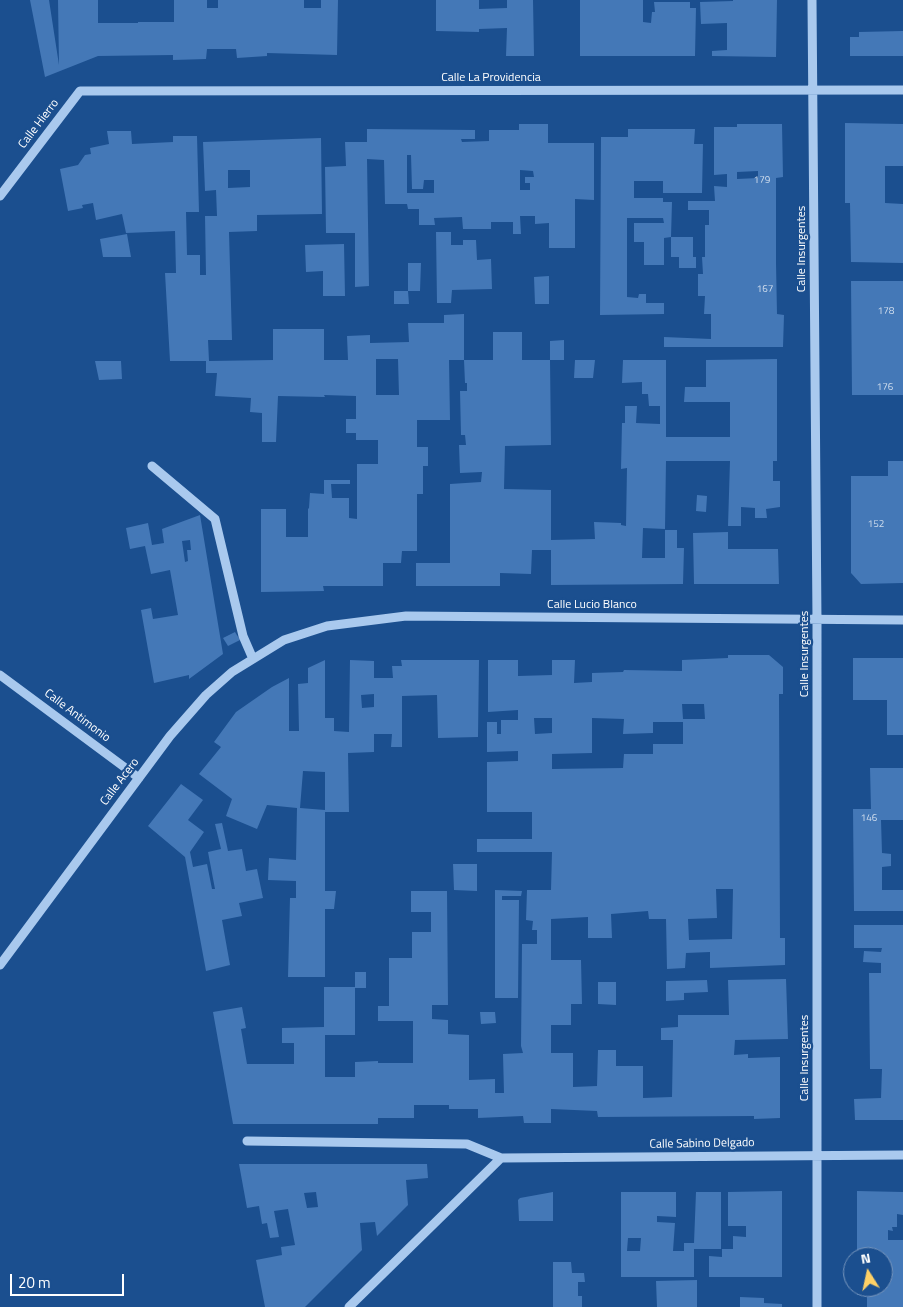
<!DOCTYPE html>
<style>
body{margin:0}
#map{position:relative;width:903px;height:1307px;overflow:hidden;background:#1b4f8f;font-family:"Titillium Web",sans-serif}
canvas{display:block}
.north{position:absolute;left:843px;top:1247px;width:50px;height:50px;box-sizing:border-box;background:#1b4f8f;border:1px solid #7695bc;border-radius:50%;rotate:350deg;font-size:14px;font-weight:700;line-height:20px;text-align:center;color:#fff}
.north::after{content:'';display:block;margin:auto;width:18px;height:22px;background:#ffd166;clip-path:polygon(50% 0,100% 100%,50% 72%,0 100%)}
.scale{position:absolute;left:10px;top:1274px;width:114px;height:22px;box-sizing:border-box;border:2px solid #fff;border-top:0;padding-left:6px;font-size:15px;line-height:18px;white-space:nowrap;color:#fff;-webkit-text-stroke:4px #1b4f8f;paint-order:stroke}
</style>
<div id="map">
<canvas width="903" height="1307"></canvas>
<div class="north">N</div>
<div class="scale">20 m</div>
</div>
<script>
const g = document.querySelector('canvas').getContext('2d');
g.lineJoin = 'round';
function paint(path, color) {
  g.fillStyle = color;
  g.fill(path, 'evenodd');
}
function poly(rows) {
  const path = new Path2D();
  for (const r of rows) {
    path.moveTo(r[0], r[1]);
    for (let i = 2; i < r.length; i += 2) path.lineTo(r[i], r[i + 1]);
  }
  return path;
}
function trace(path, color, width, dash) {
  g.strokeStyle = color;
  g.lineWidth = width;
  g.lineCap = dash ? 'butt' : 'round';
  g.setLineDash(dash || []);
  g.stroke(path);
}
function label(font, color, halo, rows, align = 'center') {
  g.font = font + ' "Titillium Web",sans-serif';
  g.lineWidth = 4.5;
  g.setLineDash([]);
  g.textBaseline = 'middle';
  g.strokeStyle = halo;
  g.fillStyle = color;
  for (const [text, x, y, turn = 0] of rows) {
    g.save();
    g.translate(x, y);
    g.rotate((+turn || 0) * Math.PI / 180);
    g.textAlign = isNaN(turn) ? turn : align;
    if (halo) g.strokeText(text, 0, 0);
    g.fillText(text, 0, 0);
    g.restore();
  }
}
paint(poly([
 [30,0,49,0,59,65,58,0,98,0,98,23,138,23,138,22,174,22,174,0,207,0,207,8,218,8,218,0,304,0,304,8,321,8,321,0,338,0,337,55,267,53,267,56,237,58,236,49,207,49,206,59,173,60,173,55,98,56,45,77],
 [436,0,479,0,479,9,507,8,507,0,533,0,534,56,506,56,507,28,479,29,479,32,436,31],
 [580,0,643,0,643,22,651,23,652,12,655,12,654,2,690,2,690,8,696,8,695,56,580,56],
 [733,0,777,0,776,57,712,56,712,51,727,50,727,23,701,24,700,2,733,1],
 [903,31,903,56,850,56,850,37,859,37,859,32],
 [845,123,903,124,903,166,885,166,885,203,903,204,903,263,851,262,850,203,845,203],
 [519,124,548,124,548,143,594,143,594,200,575,199,575,248,549,248,549,223,535,224,535,216,520,216,521,234,513,234,513,222,491,222,491,229,463,229,462,217,434,218,435,225,419,225,419,209,408,209,407,204,385,204,384,160,367,159,369,286,355,287,355,233,326,233,325,167,346,166,345,142,367,142,367,129,475,130,475,139,461,139,462,142,489,141,489,130,519,130],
 [407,155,411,155,412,189,423,189,424,180,434,180,434,193,407,193],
 [520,170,533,171,534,177,525,177,525,183,530,183,530,190,520,190],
 [737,124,782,124,783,177,776,178,776,263,777,314,784,315,783,347,664,347,664,337,711,339,711,314,704,314,705,296,698,296,698,274,703,274,702,257,705,257,705,225,709,225,709,210,688,210,688,201,715,201,714,186,727,187,727,174,714,175,714,127,737,127],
 [758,171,758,178,737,179,737,172],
 [628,129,695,129,694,144,703,144,702,193,663,193,663,181,634,181,634,198,663,198,663,202,672,202,671,237,664,238,664,265,644,265,644,242,634,242,634,223,664,223,663,218,627,218,627,297,638,298,639,294,646,294,646,303,664,303,664,314,600,315,601,137,628,137],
 [107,131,131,131,132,144,173,142,173,136,197,136,199,212,186,212,187,255,200,255,200,275,206,275,205,216,217,216,216,190,205,191,203,142,321,138,322,214,257,215,257,231,229,232,232,340,208,340,209,361,273,360,273,329,324,329,324,360,348,360,347,336,370,335,370,343,409,342,408,323,444,323,444,315,464,314,464,360,449,360,450,420,417,420,417,447,428,447,428,466,423,466,423,494,417,494,417,551,402,551,401,563,383,563,383,586,323,586,324,591,261,592,261,509,286,509,286,537,308,537,308,509,309,508,310,493,324,494,324,480,350,480,350,484,331,484,332,498,349,498,349,518,357,519,357,464,378,464,378,440,356,440,356,433,346,433,346,419,356,419,356,396,324,395,325,397,278,396,276,442,262,442,262,413,250,412,251,398,215,396,217,373,206,373,206,361,170,361,165,273,176,273,175,231,126,233,122,214,96,220,93,203,82,205,83,208,68,211,60,169,78,165,85,155,91,154,90,148,109,144],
 [228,170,250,170,250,187,228,188],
 [376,359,398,359,399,395,376,395],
 [436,232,451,232,451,245,463,245,463,240,476,240,477,260,491,259,492,289,452,290,451,303,437,303],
 [127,234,131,257,103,257,100,239],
 [671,237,693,237,693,257,696,257,696,268,679,268,679,257,671,257],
 [344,244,345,296,323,296,323,271,306,272,305,245],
 [408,263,421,263,420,291,408,291,409,304,394,304,394,291,408,291],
 [549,276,549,304,535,304,534,277],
 [851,281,903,281,903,395,852,395],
 [493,332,522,332,522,360,550,360,550,341,564,340,564,360,550,360,551,445,505,446,504,489,551,490,551,540,595,539,594,522,621,523,621,525,626,526,627,468,621,469,622,423,625,423,625,406,637,406,636,423,660,424,660,406,649,406,648,394,642,394,642,382,622,383,623,360,666,360,666,437,730,437,730,402,684,402,685,387,706,387,706,360,777,359,777,461,773,461,773,481,780,481,780,507,766,509,767,518,755,518,755,508,741,507,741,526,728,526,730,461,666,461,665,529,643,528,642,558,665,558,665,530,677,530,677,548,684,548,683,584,551,585,551,550,532,550,531,574,500,573,500,586,416,586,416,563,450,563,450,484,481,482,482,472,460,473,459,445,466,445,465,435,461,435,460,391,467,391,467,383,465,383,464,360,493,360],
 [575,360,595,360,593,378,574,378],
 [95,361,121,361,122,379,99,380],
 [888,461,903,461,903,583,861,584,851,573,851,476,888,476],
 [697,495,707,496,706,512,696,511],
 [200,515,223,654,189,679,189,675,154,683,141,610,151,608,153,619,178,615,170,570,151,574,145,546,130,549,126,528,148,523,152,545,164,543,162,529],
 [190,540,191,550,187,550,188,561,185,562,182,541],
 [728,532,728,549,778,549,779,584,694,584,693,533],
 [235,632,240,640,228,646,223,638],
 [728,655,769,655,783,667,783,694,779,694,780,938,785,938,785,965,710,968,710,952,686,953,685,968,667,969,666,919,649,919,648,911,611,914,612,938,588,938,588,917,551,919,551,960,581,960,582,1004,571,1004,571,1025,551,1025,551,1053,573,1053,573,1087,597,1086,598,1050,616,1050,616,1066,643,1066,643,1098,672,1097,673,1040,661,1040,661,1028,678,1027,678,1015,729,1015,728,980,786,979,788,1039,735,1040,734,1055,748,1054,748,1058,780,1057,780,1118,754,1119,754,1116,598,1117,597,1111,551,1109,551,1123,524,1123,523,1116,478,1118,478,1109,449,1109,449,1105,414,1105,414,1118,378,1118,378,1124,233,1124,213,1012,242,1007,246,1028,241,1029,247,1064,294,1064,294,1043,282,1043,282,1028,324,1027,324,987,355,987,355,972,366,972,366,988,355,988,355,1035,325,1035,325,1077,355,1077,355,1062,378,1061,378,1063,413,1063,413,1021,378,1021,378,1006,389,1006,389,958,412,958,412,932,431,932,431,912,411,912,411,891,447,891,448,1005,432,1005,432,1019,448,1020,448,1034,469,1035,469,1080,495,1079,495,1093,504,1093,503,1054,523,1053,521,1046,522,944,537,944,537,930,532,930,533,921,526,920,527,890,551,890,552,852,477,852,477,839,532,839,532,812,487,812,487,762,518,761,518,751,487,752,487,722,497,722,497,734,501,734,501,720,518,720,518,710,488,712,488,660,518,660,518,676,552,675,552,660,575,660,574,683,592,682,592,673,623,672,624,670,682,671,682,660,728,658],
 [682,704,704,704,705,719,683,719],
 [534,718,552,718,552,733,535,734],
 [592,718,624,719,623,734,653,733,653,722,683,722,683,744,653,744,653,754,624,754,623,768,552,769,552,754,592,753],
 [716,889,733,889,732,939,689,940,688,919,717,918],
 [853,658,903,658,903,735,887,735,887,700,853,700],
 [325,660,325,718,334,718,334,731,349,732,350,660,374,661,374,678,393,678,392,666,402,666,401,660,479,660,478,737,438,738,437,695,402,696,402,747,391,747,392,734,374,734,374,752,348,753,349,812,325,812,325,772,303,771,300,808,325,810,325,891,336,891,334,909,325,909,325,977,288,977,290,898,296,898,296,881,268,880,269,858,296,860,297,808,267,805,257,829,226,816,232,799,199,774,221,747,214,742,236,712,272,687,289,678,289,731,299,731,298,684,308,683,308,668],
 [374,694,374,707,362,708,361,695],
 [870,768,903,768,903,820,881,820,882,853,891,854,891,866,882,867,882,890,903,890,903,911,854,911,853,809,871,809],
 [181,784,203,800,188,820,204,832,190,852,193,867,207,864,212,889,215,889,208,852,221,849,215,824,222,823,228,851,242,849,246,871,257,869,263,898,239,903,242,916,222,920,230,965,206,971,185,857,148,826],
 [453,864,477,864,477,891,454,890],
 [495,890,522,891,521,896,502,896,502,900,519,900,518,998,495,998],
 [854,925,903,925,903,1120,855,1120,854,1099,881,1098,882,1069,870,1069,869,973,881,973,881,963,863,962,864,951,881,952,882,948,854,948],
 [707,980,708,992,684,993,684,1000,666,1001,666,981],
 [598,982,616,982,616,1005,598,1004],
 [480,1012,495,1012,496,1023,481,1024],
 [239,1164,427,1164,428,1178,406,1180,408,1205,377,1236,375,1222,360,1223,362,1250,305,1307,265,1307,256,1260,282,1255,281,1247,295,1245,288,1209,274,1211,279,1237,270,1238,267,1223,262,1224,259,1206,247,1208],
 [316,1192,318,1207,307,1208,304,1193],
 [782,1191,782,1277,709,1277,709,1256,722,1257,722,1249,733,1249,733,1236,746,1237,746,1226,728,1226,728,1192],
 [857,1191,903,1192,903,1215,897,1214,897,1227,892,1227,893,1231,888,1230,888,1240,903,1240,903,1307,867,1307,867,1295,857,1295,857,1287,883,1287,883,1257,857,1257],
 [553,1192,553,1221,519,1221,518,1200,520,1198],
 [621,1192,676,1192,676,1217,657,1216,657,1222,675,1223,673,1251,684,1251,684,1243,694,1243,696,1192,721,1192,721,1249,694,1249,694,1277,621,1277],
 [628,1238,641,1238,640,1251,627,1251],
 [553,1262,571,1262,572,1273,584,1273,585,1282,578,1282,578,1296,582,1296,582,1307,553,1307],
 [697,1280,697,1307,657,1307,656,1281],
 [740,1297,764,1298,764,1303,782,1304,782,1307,740,1307]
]), '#4478b7');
trace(poly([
 [812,0,817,620,817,1307],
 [0,196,80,91,903,90],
 [152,466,215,519,243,636,253,659],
 [0,675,139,778],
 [0,965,170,736,206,695,232,672,284,640,327,626,406,616,903,620],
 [247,1141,467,1144,501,1158,903,1155],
 [349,1307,501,1158]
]), '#a9c9ee', 9);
label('10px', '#d0dded', null, [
 ["179",762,181],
 ["167",765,290],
 ["178",886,312],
 ["176",885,388],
 ["152",876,525],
 ["146",869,819]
]);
label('12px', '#fff', '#1b4f8f', [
 ["Calle La Providencia",491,78],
 ["Calle Hierro",39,124,-53],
 ["Calle Insurgentes",802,249,-90],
 ["Calle Lucio Blanco",592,605],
 ["Calle Insurgentes",805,654,-90],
 ["Calle Antimonio",77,716,37],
 ["Calle Acero",120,782,-53],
 ["Calle Insurgentes",805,1058,-90],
 ["Calle Sabino Delgado",702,1144,-1]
]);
</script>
